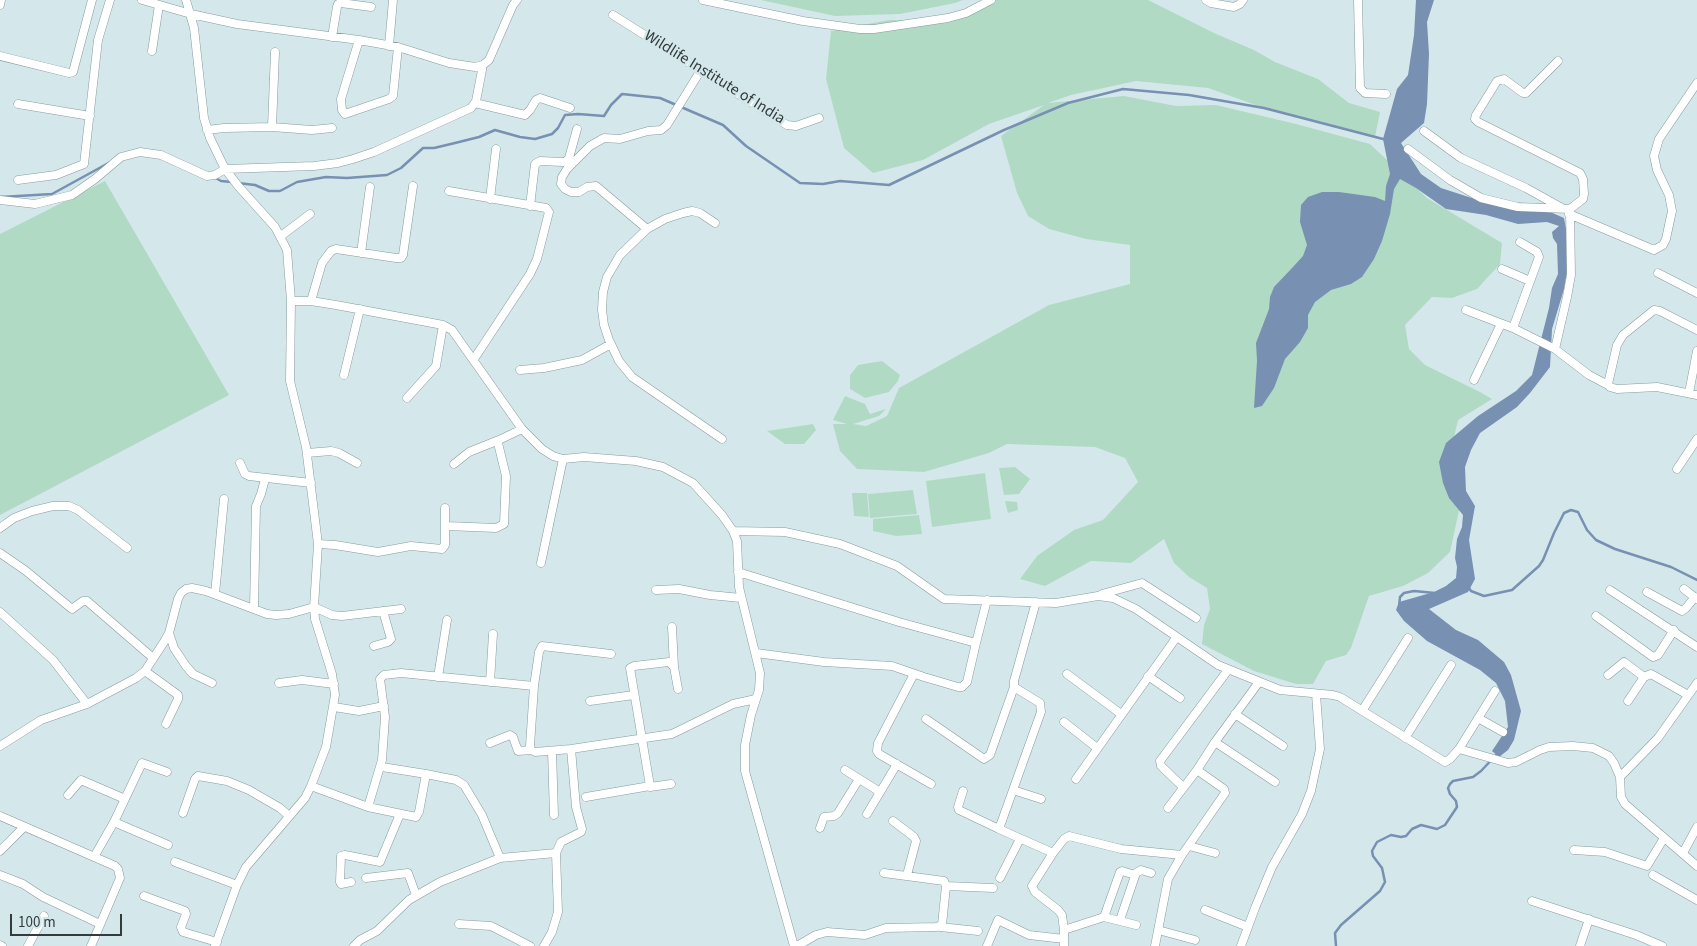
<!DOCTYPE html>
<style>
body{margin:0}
#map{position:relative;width:1697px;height:946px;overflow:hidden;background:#d4e8eb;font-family:"Source Sans 3",sans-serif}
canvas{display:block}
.scale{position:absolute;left:10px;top:914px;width:112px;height:22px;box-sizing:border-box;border:2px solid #333b3c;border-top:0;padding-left:6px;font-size:15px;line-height:18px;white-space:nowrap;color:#333b3c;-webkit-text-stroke:4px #d4e8eb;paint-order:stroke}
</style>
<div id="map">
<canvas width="1697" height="946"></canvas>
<div class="scale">100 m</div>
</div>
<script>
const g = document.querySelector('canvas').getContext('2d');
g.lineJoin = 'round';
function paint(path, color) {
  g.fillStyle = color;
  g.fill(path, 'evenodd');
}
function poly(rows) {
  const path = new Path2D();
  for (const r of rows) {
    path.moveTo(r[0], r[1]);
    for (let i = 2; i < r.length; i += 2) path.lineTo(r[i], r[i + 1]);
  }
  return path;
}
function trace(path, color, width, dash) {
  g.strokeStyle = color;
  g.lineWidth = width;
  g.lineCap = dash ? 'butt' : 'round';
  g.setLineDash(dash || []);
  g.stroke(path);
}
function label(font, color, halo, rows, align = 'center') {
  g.font = font + ' "Source Sans 3",sans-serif';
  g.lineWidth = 5;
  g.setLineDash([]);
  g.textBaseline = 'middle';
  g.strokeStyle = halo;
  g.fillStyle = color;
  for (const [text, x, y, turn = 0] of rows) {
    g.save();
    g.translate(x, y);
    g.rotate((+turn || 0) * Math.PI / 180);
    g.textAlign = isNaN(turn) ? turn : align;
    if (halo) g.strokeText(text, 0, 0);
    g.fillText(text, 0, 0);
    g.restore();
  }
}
paint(poly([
 [761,0,963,0,955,3,900,14,835,16],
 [984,0,1148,0,1214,33,1254,50,1275,62,1318,79,1349,103,1380,112,1375,137,1264,108,1208,88,1136,81,1071,95,1048,103,1124,96,1176,106,1216,105,1296,124,1370,144,1427,198,1502,243,1500,264,1477,289,1452,298,1432,297,1405,325,1409,349,1425,365,1480,392,1492,399,1458,420,1453,442,1460,506,1450,552,1428,573,1403,586,1369,596,1351,648,1346,655,1326,661,1313,684,1296,684,1254,671,1202,644,1204,625,1210,609,1207,588,1189,577,1174,563,1164,539,1131,563,1091,561,1045,586,1020,579,1037,556,1074,530,1103,520,1138,482,1125,458,1095,447,1007,444,989,453,924,472,857,469,840,451,833,424,847,424,833,420,845,396,865,404,870,414,886,409,879,416,853,424,866,426,887,416,899,388,1049,305,1130,284,1130,245,1086,239,1049,229,1028,216,1017,193,1001,136,1044,105,989,124,923,160,873,173,844,148,826,79,831,31,889,20,951,21],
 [105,181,229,395,0,515,0,234],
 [882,361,900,375,898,381,889,392,865,398,850,389,850,375,858,365],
 [813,424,816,430,804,444,785,444,767,431],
 [1015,467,1030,479,1019,494,1004,495,999,468],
 [985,473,991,519,932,527,926,481],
 [913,490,917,514,870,518,868,494],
 [852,493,867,493,869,517,854,516],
 [1005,501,1017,502,1018,510,1008,513],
 [919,515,922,534,896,536,873,531,873,519]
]), '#b1dac5');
paint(poly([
 [1416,0,1434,0,1427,22,1429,54,1427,104,1424,123,1401,143,1421,174,1441,188,1481,201,1535,212,1548,211,1564,218,1567,234,1568,266,1564,289,1552,329,1550,367,1530,393,1517,407,1480,433,1471,450,1465,467,1466,491,1475,506,1469,540,1475,579,1468,592,1429,609,1456,630,1478,640,1504,662,1511,675,1521,711,1514,740,1508,750,1499,757,1492,751,1508,727,1505,701,1496,683,1480,670,1427,641,1404,621,1396,610,1399,602,1434,592,1446,586,1456,578,1457,567,1455,558,1457,539,1462,527,1463,515,1449,498,1443,483,1439,462,1446,443,1478,416,1516,391,1532,375,1549,308,1552,288,1558,274,1557,244,1553,238,1552,232,1559,226,1547,222,1518,224,1486,215,1446,209,1416,188,1400,179,1394,189,1390,214,1382,241,1374,259,1362,277,1351,284,1331,290,1315,302,1308,315,1308,328,1300,342,1285,359,1274,388,1262,406,1254,408,1257,361,1256,343,1269,309,1270,297,1274,287,1293,267,1303,256,1307,245,1300,222,1301,205,1308,197,1322,192,1339,192,1375,197,1385,201,1386,186,1390,174,1383,139,1397,89,1408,75,1414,35]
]), '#7890b2');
trace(poly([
 [214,177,221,181,232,182],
 [238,183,255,185,269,191,280,191,297,182,326,177,347,178,387,175,401,168,423,148,434,148,455,143,479,137,495,130,520,137,535,139,552,134,558,128,565,115,578,114,604,116,611,105,622,94,660,98,723,125,746,146,800,183,823,184,840,181,889,185,1004,130,1068,103,1123,89,1189,95,1264,108,1383,139],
 [1,197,52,194,114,160],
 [1469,588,1471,591,1484,596,1512,590,1539,566,1543,560,1554,533,1564,513,1571,510,1578,512,1587,530,1596,540,1615,549,1671,567,1697,580],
 [1399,607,1400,597,1404,593,1414,591,1435,593],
 [1336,946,1335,933,1341,925,1380,891,1385,882,1382,868,1373,856,1372,851,1377,842,1391,835,1401,837,1406,836,1412,829,1421,825,1437,829,1445,825,1457,807,1456,801,1450,794,1448,788,1450,784,1453,781,1473,777,1481,771,1498,753]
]), '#7890b2', 2.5);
const street = poly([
 [142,0,191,14,237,24,359,40,398,47,449,63,475,67,483,65,489,60,513,5,517,0],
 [186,0,194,28,204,118,210,138,225,169,239,187,275,227,287,250,291,301,290,381,306,447,318,544,314,607,315,619,332,674,335,695,326,747,311,786,305,798,246,867,237,885,215,946],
 [703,0,803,21,860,29,874,29,948,18,966,13,991,0],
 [1206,0,1211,3,1234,7,1240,4,1243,0],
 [1358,0,1360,88,1365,93,1386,94],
 [0,5,1,0],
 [613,15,787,125,796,126,819,118],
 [332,37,337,7,338,4,341,3,371,7],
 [359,40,341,99,342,110,345,114,389,99,393,96,398,47],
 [389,46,393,0],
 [152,51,159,5],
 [0,56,69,73,73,72,92,0],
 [1558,61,1526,93,1523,93,1504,79,1497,81,1476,115,1475,119,1478,122,1580,173,1583,179,1584,194,1583,199,1570,209,1571,275,1567,297,1555,349,1589,375,1608,385],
 [701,70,667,125,661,130,648,131,620,139,604,138,590,146,567,169,562,177,561,184,565,189,571,192,579,192,587,187,596,186,647,229,620,255,607,277,603,292,602,310,604,325,609,340,619,361,632,377,722,439],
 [475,103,525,115,530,110,536,100,540,98,570,108],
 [18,104,90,116],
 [272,127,275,52],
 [207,130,224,128,272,127,312,130,332,128],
 [1424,131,1461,158,1526,188,1562,208],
 [1408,149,1450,180,1481,198,1518,207,1570,209],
 [18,180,56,175,84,164,98,40,110,0],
 [449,191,546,208,549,212,537,259,530,274,474,359],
 [490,199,496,149],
 [0,200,35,204,72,195,95,179,121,157,140,152,161,155,207,176,215,175,225,169,314,166,338,163,353,159,374,152,471,108,476,101,483,65],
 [530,206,535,164,540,161,563,162,566,161,569,158,577,129],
 [1569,214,1654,250,1663,245,1666,239,1672,211,1669,195,1657,170,1654,156,1659,139,1697,83],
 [647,229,665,219,683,213,692,211,700,213,715,223],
 [281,236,310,214],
 [361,253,370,187],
 [1502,269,1530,281],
 [1658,273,1697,293],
 [291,301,311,301,336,305,443,325,452,330,522,429,542,449,553,456,563,459,584,457,636,461,663,467,693,483,722,515,733,531,737,541,739,587,760,673,759,690,751,715,745,745,745,771,794,946],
 [311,301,322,263,331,251,336,249,396,258,401,258,403,255,413,186],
 [1466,310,1513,328,1555,349],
 [1513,328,1539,257,1537,252,1520,242],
 [1697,330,1660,311,1654,310,1623,335,1617,345,1608,384,1610,387,1617,389,1657,387,1697,395],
 [520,370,544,368,582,360,611,344],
 [344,375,360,309],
 [1474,380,1501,324],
 [1689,393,1697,351],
 [407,398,436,366,443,325],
 [307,453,331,451,339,453,357,463],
 [240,463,245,474,249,476,311,483],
 [454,464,469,452,499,440],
 [1677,469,1697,439],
 [446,526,496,528,504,524,506,476,498,443,499,440,522,429],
 [0,528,14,518,32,511,53,506,69,506,78,510,127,548],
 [733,531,785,532,840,544,897,566,944,599,1056,603,1098,596,1113,598,1136,609,1218,665,1280,690,1333,695,1340,697,1445,762,1450,759,1459,749,1508,763,1516,762,1540,750,1549,747,1573,746,1593,748,1609,756,1614,763,1620,777,1621,797,1625,804,1697,866],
 [318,544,335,545,378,552,411,546,442,549,445,545,445,508],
 [0,553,26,571,72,609,83,601,87,601,153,658],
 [541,563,563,459],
 [738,572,899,622,976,643,967,682,962,687,958,687,924,677,892,666,824,662,756,653],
 [1684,589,1697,599],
 [656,590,679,589,710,595,741,598],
 [1610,590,1697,647],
 [1647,592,1682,611,1686,608,1695,597],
 [215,594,224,499],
 [1102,594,1142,583,1196,618],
 [1036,602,1014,681,1014,687,1040,703,1041,712,999,829,1053,853,1032,886,1035,892,1058,910,1062,915,1064,930,1064,946],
 [254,609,256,506,261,494,265,479],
 [0,612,53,660,87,704],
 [1596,616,1653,657,1658,655,1674,630],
 [672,627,674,667],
 [169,633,174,648,186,666,193,674,212,683],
 [976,643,987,600],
 [374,646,388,642,391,639,383,611],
 [145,671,178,695,178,699,166,724],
 [914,674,878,743,877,751,879,754,931,784],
 [1067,674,1121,714],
 [1608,675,1624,662,1644,677],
 [1148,676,1180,698],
 [438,677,447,620],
 [490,682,493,634],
 [279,683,302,680,334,684],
 [534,686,539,652,542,646,611,654],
 [590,701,634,695],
 [1628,701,1644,677,1651,674,1688,695],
 [334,707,359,711,384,706],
 [1362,711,1408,638],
 [1235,714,1283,746],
 [1478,718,1503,732],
 [926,719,984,759,990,755,1014,687],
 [1064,722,1097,748],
 [1405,738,1451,665],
 [1215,742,1275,782],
 [490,743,510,735,513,737,518,751,531,750],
 [0,746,41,720,87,704,136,678,145,671,164,642,169,633,178,599,181,593,186,589,192,588,206,591,267,614,276,615,289,614,314,607,332,615,342,616,401,609],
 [1459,749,1495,691],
 [552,751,554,815],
 [845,770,880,792],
 [426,774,456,780,464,785,482,815,500,858],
 [1620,777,1658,738,1697,683],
 [1076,779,1176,638],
 [311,786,368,807,416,817,419,812,426,774,382,767],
 [650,787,671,784],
 [1183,787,1161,766,1160,761,1228,670],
 [1013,790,1041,799],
 [963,791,958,807,959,810,999,829],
 [68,795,81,780,125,799],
 [586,797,650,786,630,668,634,666,669,662,674,667,678,689],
 [368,807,382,760,385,717,380,679,384,675,401,673,534,686,530,746,531,750,535,752,571,749,672,734,733,704,756,699],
 [1168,808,1197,770,1215,742,1259,682],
 [183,813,195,779,198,776,227,781,249,790,280,808,289,816],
 [867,814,897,764],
 [0,816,115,866,118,869,120,878,91,946],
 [893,821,914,837,916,841,907,875],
 [114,822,168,845],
 [820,828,824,817,834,816,838,813,859,779],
 [1189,846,1215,853],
 [1574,850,1605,852,1647,866,1664,838],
 [0,851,24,827],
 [556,853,561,842,581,832,582,829,576,807,571,749],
 [1053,853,1064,839,1069,836,1121,849,1182,855,1225,793,1224,789,1197,770],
 [1683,853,1697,827],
 [94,857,114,822,142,763,167,772],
 [175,862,237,885],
 [0,875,23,884,43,897,100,924],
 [1653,875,1697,900],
 [366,878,408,873,416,895],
 [1000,878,1020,839],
 [351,882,341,884,340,882,341,856,345,855,380,862,400,814],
 [946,886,993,888],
 [144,896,185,911,186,914,181,927,183,932,217,942],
 [1532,901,1636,935,1662,946],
 [1205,910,1248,927],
 [1104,917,1120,872,1122,871,1135,875],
 [1120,920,1136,873,1141,870,1151,873],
 [459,924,491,926,530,946],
 [940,927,978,931],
 [1064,930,1104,917,1136,925],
 [1158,930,1195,940],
 [0,945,2,946],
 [28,946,44,916],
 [354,946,360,940,377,931,409,900,440,882,500,858,556,853,558,912,552,932,544,946],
 [797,946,816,935,827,932,865,935,886,928,936,927,942,925,946,886,944,881,884,873],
 [987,946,998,920,1029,935,1064,939],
 [1155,946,1168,879,1182,855],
 [1241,946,1255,908,1272,867,1302,814,1311,791,1320,749,1316,694],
 [1580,946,1589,919]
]);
trace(street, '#889a9e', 9);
trace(street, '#fff', 8);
label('16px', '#333b3c', '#d4e8eb', [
 ["Wildlife Institute of India",714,78,32]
]);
</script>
